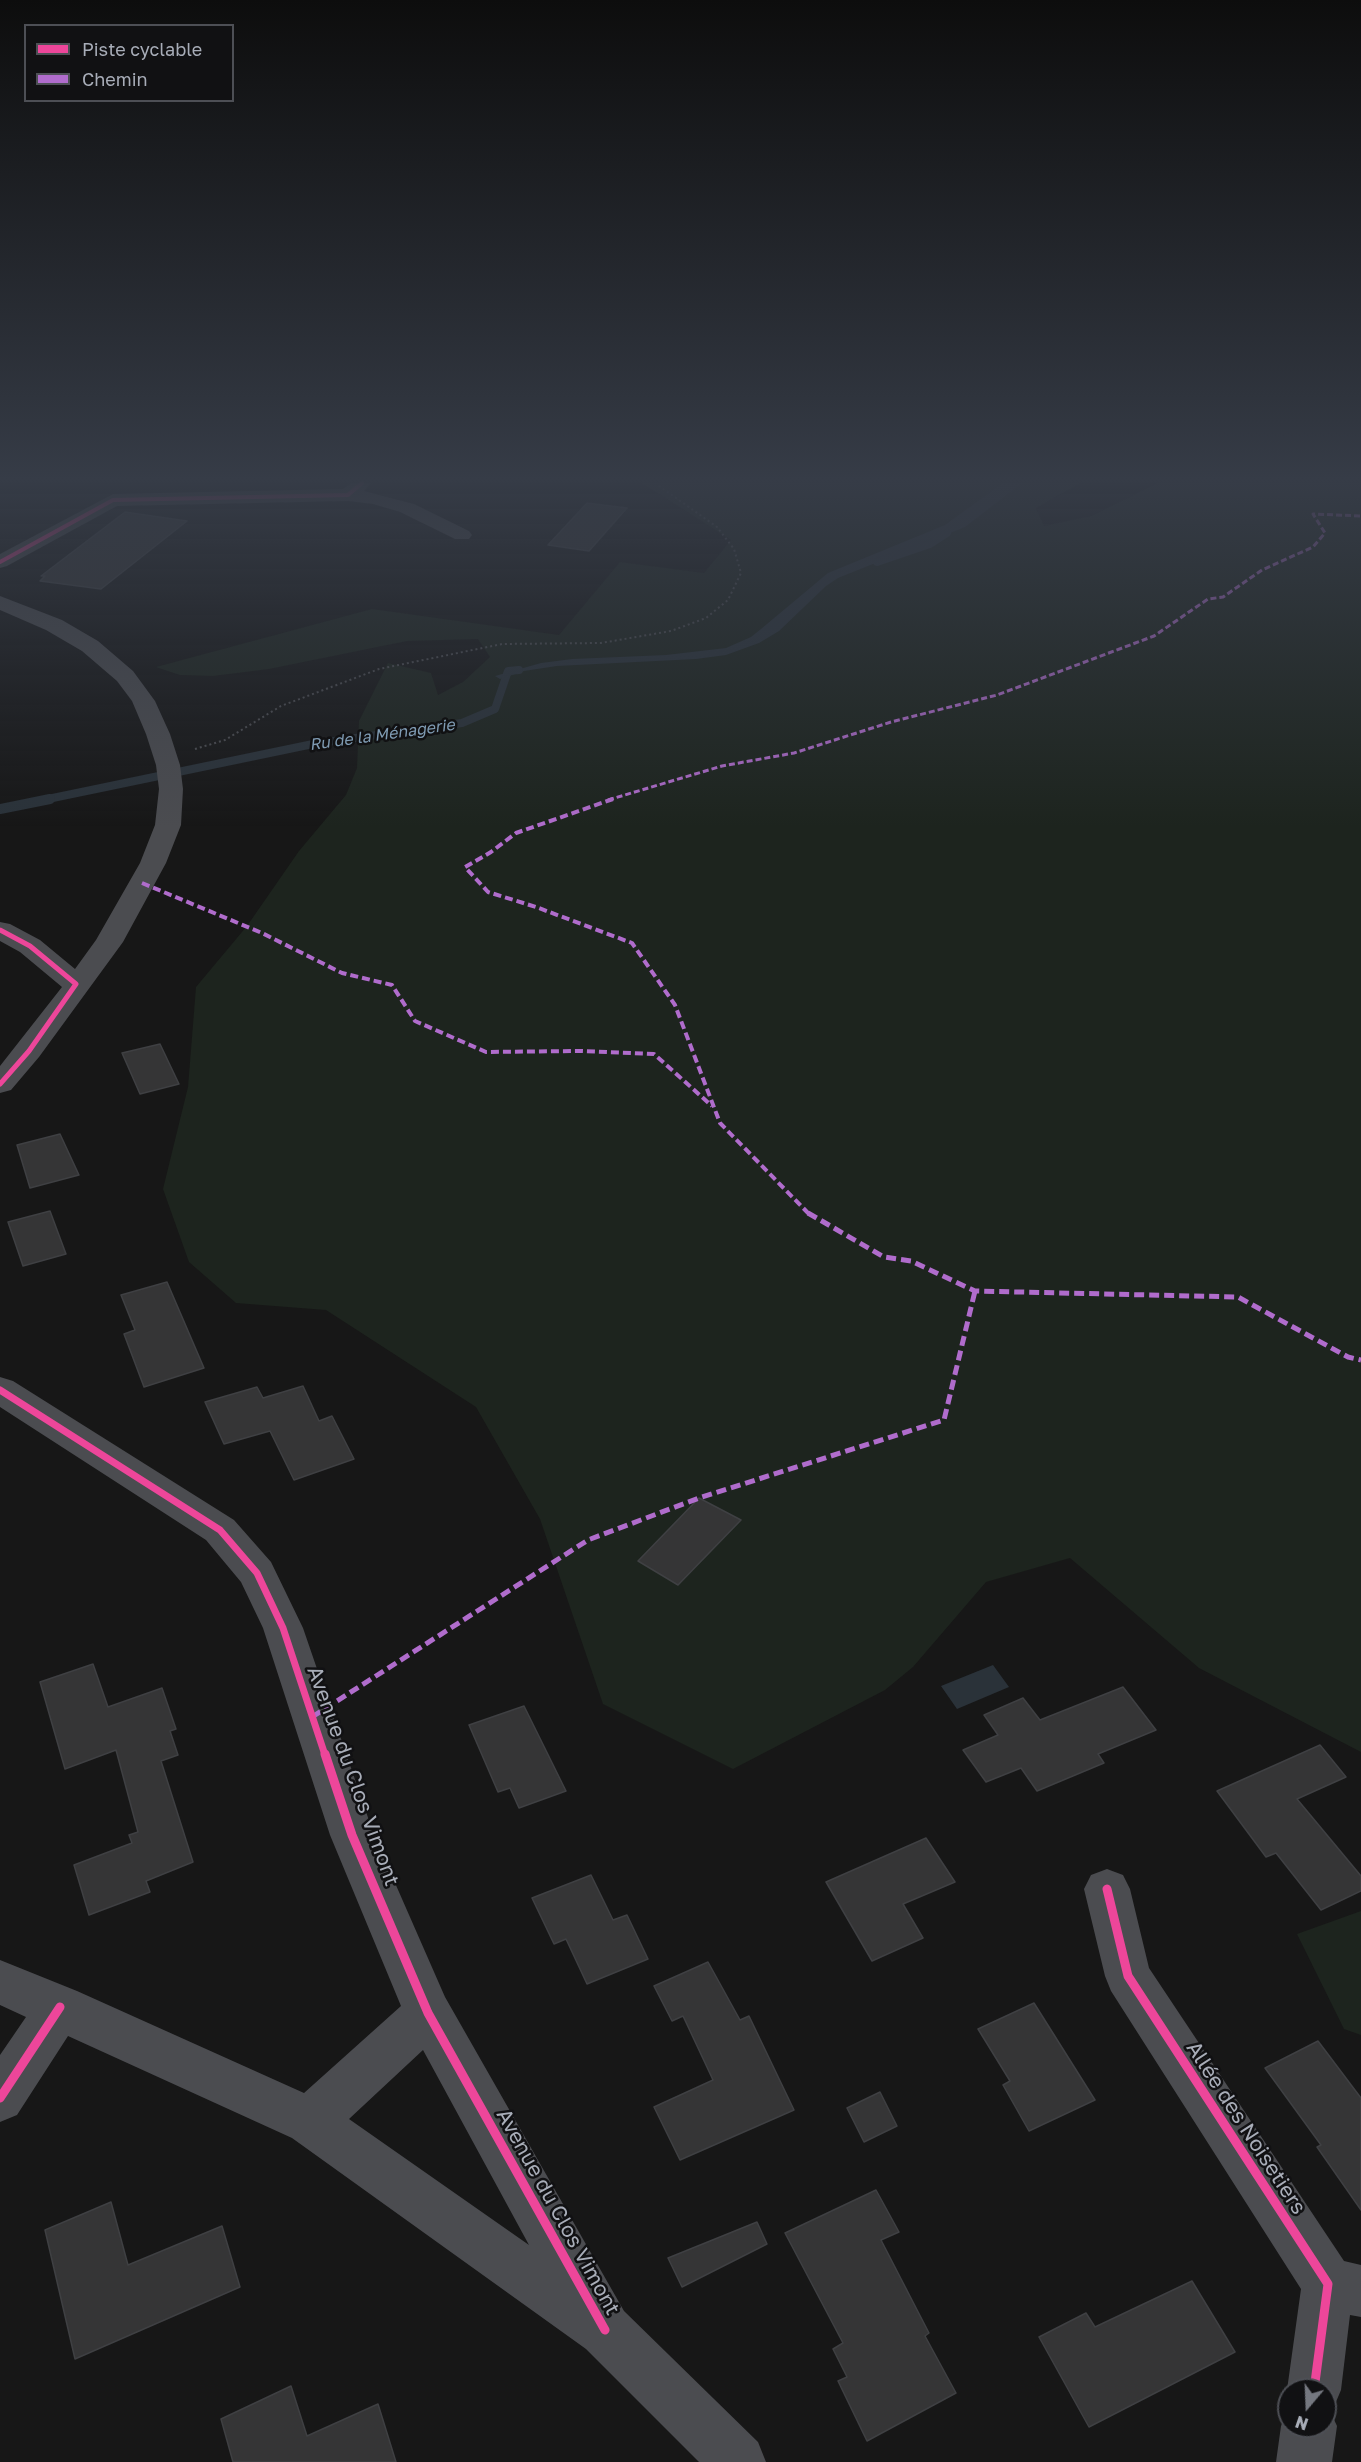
<!DOCTYPE html>
<meta charset="utf-8">
<style>
body{margin:0}
#map{position:relative;width:1361px;height:2462px;overflow:hidden;background:#171717;font-family:"Golos Text",sans-serif}
canvas{display:block}
.legend{position:absolute;left:24px;top:24px;width:210px;height:78px;box-sizing:border-box;background:#111113;border:2px solid #4d4f55;margin:0;padding:8px 10px;list-style:none;font-size:18px;color:#a8adb8}
.legend li{display:flex;align-items:center;gap:12px;height:30px}
.legend b{width:30px;border:2px solid #4d4f55}
.north{position:absolute;left:1277px;top:2378px;width:60px;height:60px;box-sizing:border-box;background:#111113;border:2px solid #4d4f55;border-radius:50%;rotate:199deg;font-size:16px;font-weight:700;line-height:24px;text-align:center;color:#a8adb8}
.north::after{content:'';display:block;margin:auto;width:21px;height:27px;background:#757880;clip-path:polygon(50% 0,100% 100%,50% 72%,0 100%)}
</style>
<div id="map">
<canvas width="1361" height="2462"></canvas>
<ul class="legend">
<li><b style="height:8px;background:#ed469a"></b>Piste cyclable</li>
<li><b style="height:8px;background:#b06ccc"></b>Chemin</li>
</ul>
<div class="north">N</div>
</div>
<script>
const g = document.querySelector('canvas').getContext('2d');
g.lineJoin = 'round';
function paint(path, color) {
  g.fillStyle = color;
  g.fill(path, 'evenodd');
}
function poly(rows) {
  const path = new Path2D();
  for (const r of rows) {
    path.moveTo(r[0], r[1]);
    for (let i = 2; i < r.length; i += 2) path.lineTo(r[i], r[i + 1]);
  }
  return path;
}
function trace(path, color, width, dash) {
  g.strokeStyle = color;
  g.lineWidth = width;
  g.lineCap = dash ? 'butt' : 'round';
  g.setLineDash(dash || []);
  g.stroke(path);
}
function label(font, color, halo, rows, align = 'center') {
  g.font = font + ' "Golos Text",sans-serif';
  g.lineWidth = 5;
  g.setLineDash([]);
  g.textBaseline = 'middle';
  g.strokeStyle = halo;
  g.fillStyle = color;
  for (const [text, x, y, turn = 0] of rows) {
    g.save();
    g.translate(x, y);
    g.rotate((+turn || 0) * Math.PI / 180);
    g.textAlign = isNaN(turn) ? turn : align;
    if (halo) g.strokeText(text, 0, 0);
    g.fillText(text, 0, 0);
    g.restore();
  }
}
paint(poly([
 [642,483,1080,483,1036,508,1044,526,1091,516,1158,483,1361,483,1361,1752,1199,1668,1070,1558,986,1582,913,1667,885,1690,733,1769,603,1704,540,1519,476,1407,326,1310,236,1303,189,1262,163,1189,188,1087,196,987,247,926,299,851,346,795,357,768,359,721,388,663,431,673,438,695,463,682,490,657,478,639,407,641,269,669,213,676,180,675,156,667,372,609,559,635,620,562,704,573,731,540],
 [1361,1911,1361,2035,1344,2029,1297,1934]
]), '#1d241e');
paint(poly([
 [1003,483,1022,483,965,527,838,578,826,586,779,631,759,643,726,655,696,659,557,666,524,671,500,679,495,676,541,663,572,659,666,655,726,648,751,637,761,629,828,573,945,525],
 [993,1665,1009,1687,957,1709,941,1686]
]), '#2a3239');
trace(poly([
 [877,562,930,544,947,533],
 [43,800,313,744,462,723,495,709,508,671,519,670]
]), '#2a3239', 8);
trace(poly([
 [0,809,50,799]
]), '#2a3239', 10);
const building = poly([
 [587,503,627,508,589,551,548,545,587,503],
 [125,512,187,521,101,589,40,581,45,576,41,576,125,512],
 [160,1044,179,1084,140,1094,122,1053,160,1044],
 [60,1134,79,1175,30,1188,17,1145,60,1134],
 [50,1211,66,1254,23,1266,8,1222,50,1211],
 [167,1282,204,1368,144,1387,124,1334,135,1330,121,1295,167,1282],
 [303,1386,319,1421,332,1416,354,1459,294,1480,270,1431,224,1444,205,1402,257,1387,263,1398,303,1386],
 [699,1498,741,1520,678,1585,638,1561,699,1498],
 [93,1664,108,1707,162,1688,176,1729,170,1731,178,1755,161,1761,193,1862,146,1881,150,1892,89,1915,74,1865,132,1843,129,1835,138,1832,116,1750,65,1769,40,1682,93,1664],
 [1123,1687,1156,1730,1098,1754,1104,1763,1037,1791,1021,1768,986,1782,963,1750,998,1735,984,1715,1023,1698,1040,1720,1123,1687],
 [524,1706,566,1791,519,1808,510,1788,498,1792,469,1725,524,1706],
 [1320,1745,1346,1777,1297,1799,1361,1876,1361,1891,1321,1910,1276,1853,1266,1857,1217,1791,1320,1745],
 [926,1838,955,1882,903,1904,923,1938,872,1961,826,1882,926,1838],
 [591,1875,613,1920,627,1915,648,1959,587,1984,566,1939,554,1944,532,1898,591,1875],
 [708,1962,740,2020,749,2016,794,2110,680,2160,654,2107,713,2080,683,2016,672,2021,654,1986,708,1962],
 [1034,2003,1095,2100,1029,2131,1003,2085,1010,2081,978,2029,1034,2003],
 [1318,2041,1361,2098,1361,2210,1317,2147,1321,2145,1265,2068,1318,2041],
 [880,2092,897,2126,864,2142,847,2108,880,2092],
 [876,2190,899,2232,881,2240,929,2333,925,2336,956,2393,867,2441,838,2381,847,2377,833,2349,843,2343,785,2233,876,2190],
 [111,2202,128,2265,222,2226,240,2287,75,2359,45,2230,111,2202],
 [757,2222,767,2244,682,2287,668,2258,757,2222],
 [1192,2281,1235,2352,1089,2427,1039,2337,1086,2313,1095,2327,1192,2281],
 [291,2386,307,2436,378,2404,396,2462,233,2462,221,2419,291,2386]
]);
paint(building, '#353536');
trace(building, '#3f4043', 1.5);
trace(poly([
 [195,749,225,740,281,706,379,669,502,644,601,643,671,631,706,618,728,600,741,573,734,549,717,527,655,483]
]), '#4d4e52', 2, [2, 3]);
paint(poly([
 [351,483,371,483,364,491,414,504,469,531,472,535,469,539,455,539,400,512,373,504,348,501,117,506,7,566,0,568,0,554,113,494,343,489,351,483],
 [0,596,62,620,98,641,133,671,155,701,170,734,180,765,183,789,181,825,166,863,123,942,39,1057,11,1090,0,1093,0,1066,62,987,20,952,0,941,0,922,10,924,40,940,75,969,96,940,140,863,155,825,159,789,156,765,146,734,132,701,117,681,82,651,46,630,0,610,0,596],
 [0,1377,13,1381,234,1520,271,1562,303,1628,374,1835,445,1997,624,2311,758,2442,766,2462,699,2462,586,2349,292,2138,68,2036,17,2115,0,2122,0,2055,26,2017,0,2005,0,1960,77,1991,304,2093,401,2006,330,1835,263,1628,241,1582,206,1540,0,1407,0,1377],
 [423,2050,529,2245,349,2119,423,2050],
 [1107,1869,1123,1875,1130,1889,1149,1968,1344,2261,1361,2265,1361,2317,1350,2315,1341,2390,1333,2409,1330,2411,1337,2426,1332,2462,1276,2462,1281,2426,1289,2408,1289,2426,1325,2426,1325,2390,1289,2390,1289,2395,1287,2390,1301,2289,1111,1991,1105,1976,1084,1889,1091,1875,1107,1869]
]), '#4b4c50');
trace(poly([
 [608,800,722,766,794,753,891,722,997,695,1154,636,1208,599,1223,597,1262,570,1313,547,1325,533,1313,514,1361,516]
]), '#b06ccc', 3, [6, 3]);
trace(poly([
 [613,799,516,833,491,852,465,867,488,892,536,907,632,943,675,1005,720,1123,809,1214],
 [142,883,262,933,342,973,392,985,415,1021,486,1052,581,1051,654,1054,712,1106]
]), '#b06ccc', 4, [8, 4]);
trace(poly([
 [808,1213,884,1257,911,1261,975,1291,1238,1297,1348,1357,1361,1360],
 [312,1717,588,1540,699,1498,944,1420,975,1291]
]), '#b06ccc', 5, [10, 5]);
trace(poly([
 [0,562,113,500,348,495,362,483]
]), '#ed469a', 4);
trace(poly([
 [0,930,30,946,76,984,29,1051,0,1084]
]), '#ed469a', 5);
trace(poly([
 [0,1390,220,1530,257,1573,283,1628,325,1755]
]), '#ed469a', 7);
trace(poly([
 [325,1754,352,1835,428,2013,605,2330],
 [1107,1889,1128,1976,1328,2284,1314,2390],
 [0,2098,60,2007]
]), '#ed469a', 9);
const sky = g.createLinearGradient(0, 0, 0, 827);
sky.addColorStop(0, '#0d0d0d');
sky.addColorStop(0.58, '#363c47');
sky.addColorStop(1, '#363c4700');
g.fillStyle = sky;
g.fillRect(0, 0, 1361, 827);
label('italic 16px', '#7f9bb3', '#111113', [
 ["Ru de la Ménagerie",382,735,-8]
]);
label('21px', '#a8adb8', '#111113', [
 ["Avenue du Clos Vimont",353,1776,70],
 ["Allée des Noisetiers",1246,2128,57],
 ["Avenue du Clos Vimont",558,2212,61]
]);
</script>
